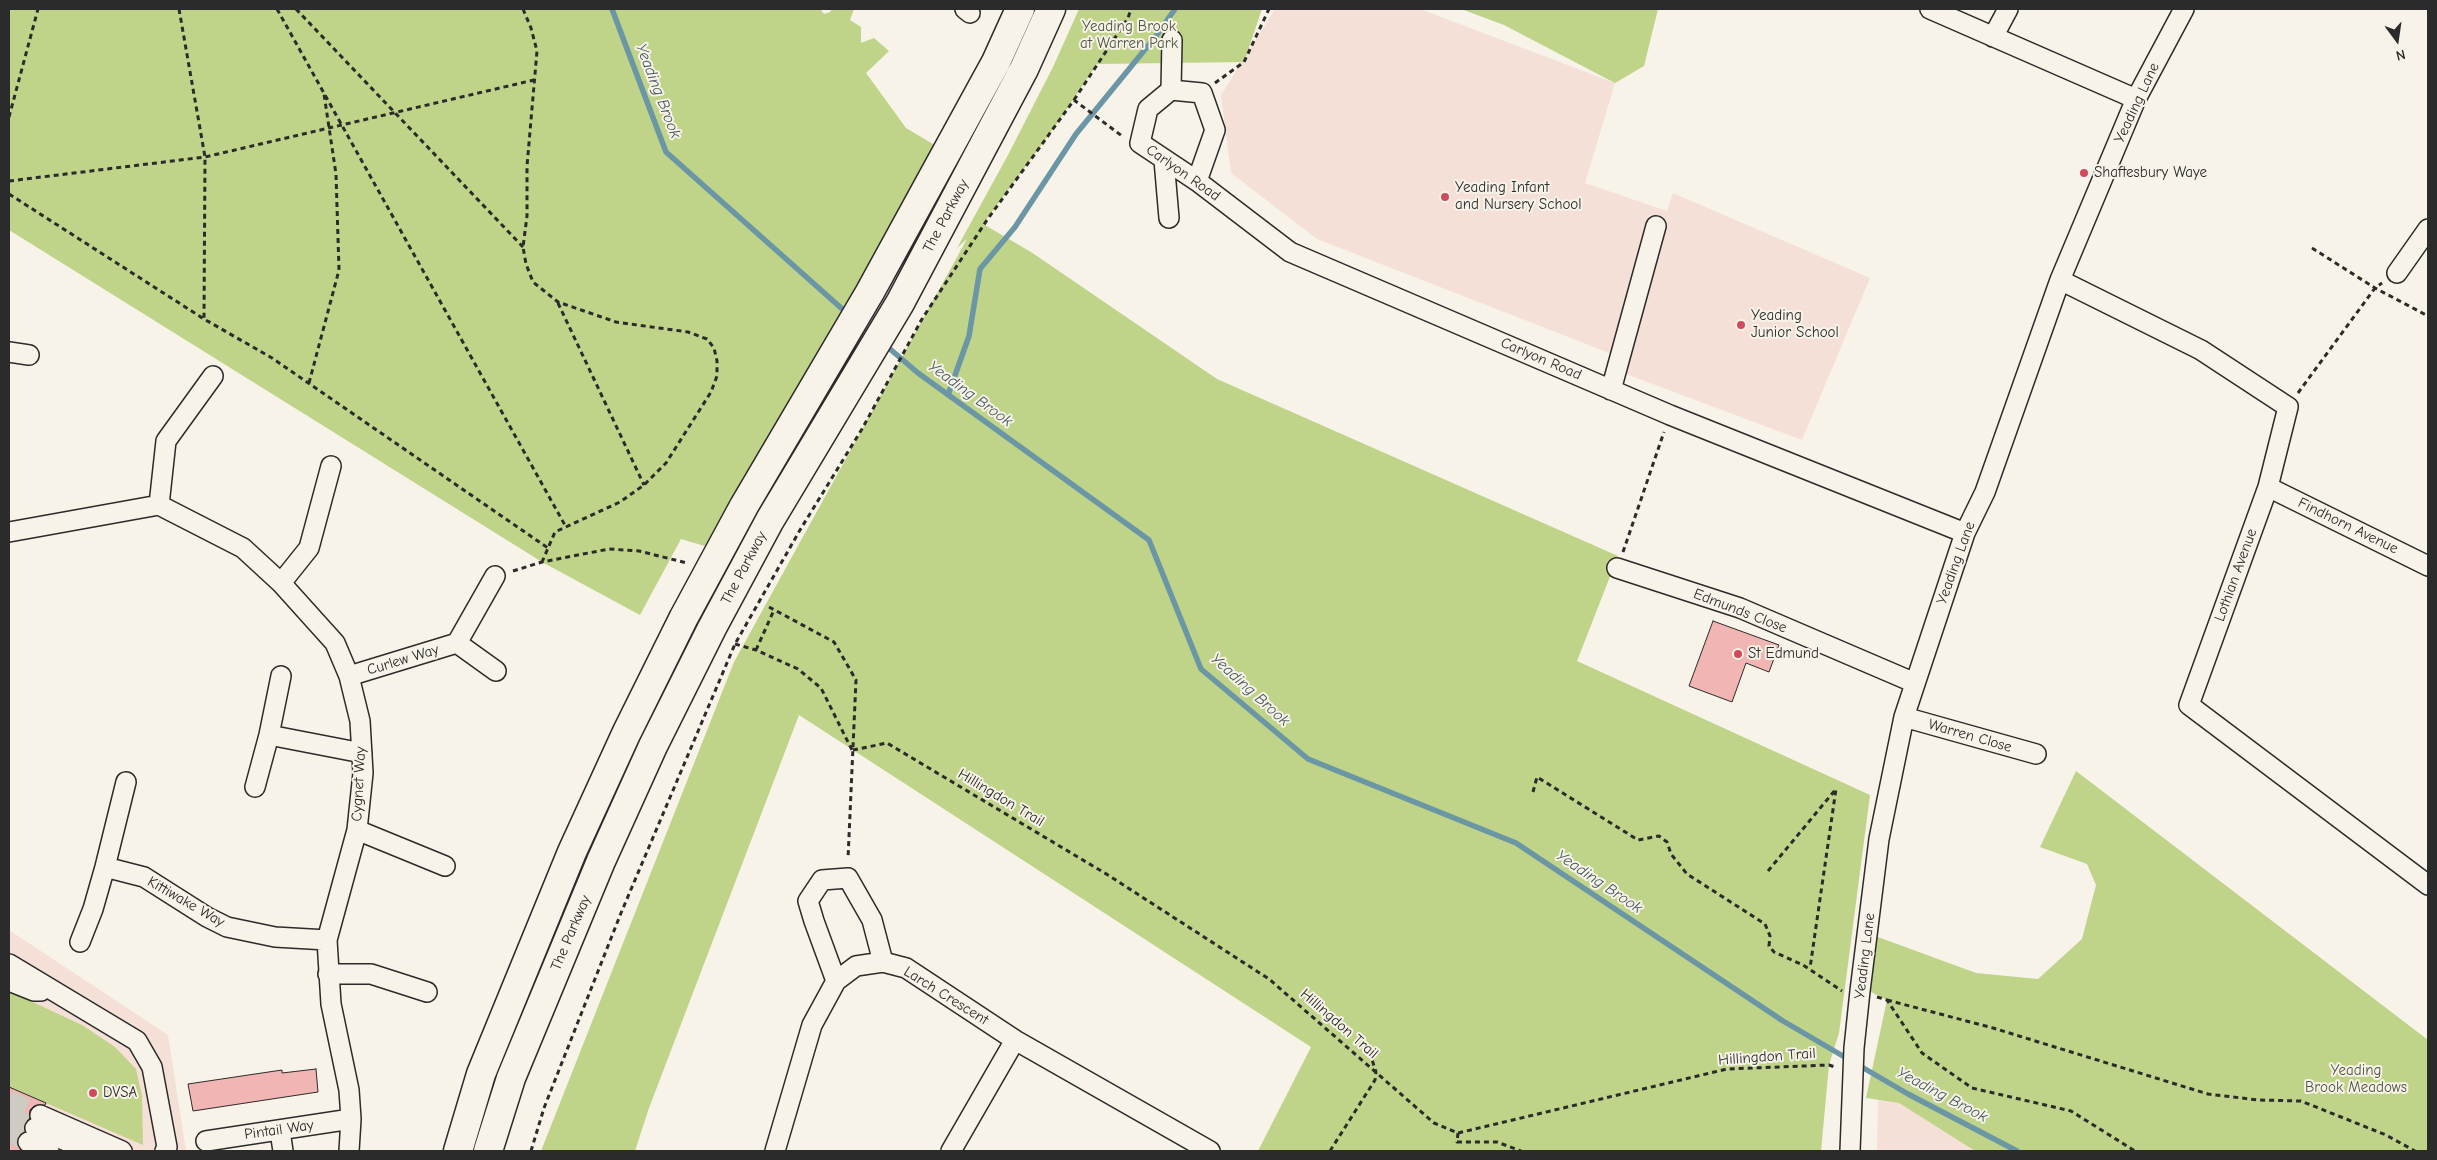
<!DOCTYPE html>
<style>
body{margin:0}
#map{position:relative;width:2437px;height:1160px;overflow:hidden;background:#f7f3e8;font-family:"Comic Neue",sans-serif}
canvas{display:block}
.frame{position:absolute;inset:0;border:10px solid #2b2b2b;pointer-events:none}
.north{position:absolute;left:2372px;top:15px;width:50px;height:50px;-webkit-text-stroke:4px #f7f3e8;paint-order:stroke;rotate:166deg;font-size:14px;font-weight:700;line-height:20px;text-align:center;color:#2b2b2b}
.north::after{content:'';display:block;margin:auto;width:18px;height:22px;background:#2b2b2b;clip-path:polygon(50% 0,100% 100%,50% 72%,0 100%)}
</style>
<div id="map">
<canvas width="2437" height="1160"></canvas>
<div class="frame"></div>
<div class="north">N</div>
</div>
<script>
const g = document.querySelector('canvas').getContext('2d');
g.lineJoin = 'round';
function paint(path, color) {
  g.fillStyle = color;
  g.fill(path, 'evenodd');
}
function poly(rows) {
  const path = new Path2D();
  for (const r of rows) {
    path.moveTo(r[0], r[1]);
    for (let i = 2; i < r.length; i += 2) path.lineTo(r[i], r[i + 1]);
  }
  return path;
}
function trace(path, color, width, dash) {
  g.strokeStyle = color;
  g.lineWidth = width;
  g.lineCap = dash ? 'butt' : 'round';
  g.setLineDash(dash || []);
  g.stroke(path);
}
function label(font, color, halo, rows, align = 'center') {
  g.font = font + ' "Comic Neue",sans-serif';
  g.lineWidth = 4;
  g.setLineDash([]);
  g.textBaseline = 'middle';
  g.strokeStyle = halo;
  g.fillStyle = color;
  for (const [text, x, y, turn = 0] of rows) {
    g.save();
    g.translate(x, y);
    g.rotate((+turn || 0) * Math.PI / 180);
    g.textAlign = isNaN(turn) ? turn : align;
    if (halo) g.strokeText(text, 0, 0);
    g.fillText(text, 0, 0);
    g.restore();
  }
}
paint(poly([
 [1275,9,1420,9,1615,83,1585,183,1667,211,1673,193,1870,278,1802,440,1618,371,1622,358,1317,239,1231,173,1221,95],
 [9,930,168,1035,186,1151,9,1151],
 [1878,1100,1899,1103,1975,1151,1877,1151]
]), '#f5e0d8');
paint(poly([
 [9,9,820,9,824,14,830,12,832,9,854,9,850,20,861,27,861,43,874,38,889,51,866,73,906,128,943,150,708,547,681,539,640,615,542,562,9,230],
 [1079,9,1262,9,1244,62,1097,64,1054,128,983,224,1031,252,1217,379,1618,556,1577,661,1870,795,1839,1033,1829,1065,1821,1151,1258,1151,1311,1047,799,715,649,1108,635,1151,541,1151,734,662,967,239,957,248,1008,155,1053,67],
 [1461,9,1658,9,1644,66,1615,83,1504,25],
 [2076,771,2428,1040,2428,1151,1975,1151,1899,1103,1866,1098,1887,1000,1865,989,1867,933,1976,973,2038,979,2082,939,2096,885,2087,864,2040,847],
 [9,991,82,1025,115,1047,136,1069,142,1096,143,1145,9,1087]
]), '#bfd389');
trace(poly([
 [612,9,666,152,849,315],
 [883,343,918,373,1149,540,1201,669,1308,759,1516,843,1783,1021,1908,1094,2017,1151],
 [948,395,969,336,980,269,1015,227,1076,134,1156,36,1175,9]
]), '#6a96a5', 5.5);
const building = poly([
 [1713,621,1779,645,1769,672,1746,663,1732,702,1689,686,1713,621],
 [316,1069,318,1092,193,1111,188,1084,282,1070,282,1073,316,1069],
 [9,1087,46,1103,45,1105,34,1106,30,1110,30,1118,24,1124,25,1132,18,1138,17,1144,22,1151,9,1151,9,1087]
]);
paint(building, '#f1b5b3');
trace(building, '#2b2b2b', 1);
trace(poly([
 [9,1100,40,1115],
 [9,1116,35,1128],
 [9,1133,28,1142]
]), '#cecbc2', 19, [19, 9]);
const minor = poly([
 [965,9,970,13],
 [1930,9,2136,99],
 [1993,37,2008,9],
 [1171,90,1172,40],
 [1164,160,1169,218],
 [1197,181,1215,130,1202,93,1171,90,1148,109,1140,143,1197,181,1290,252,1670,415,1965,533],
 [2397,273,2428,229],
 [2060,280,2201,350,2288,407,2268,487,2189,705,2428,885],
 [9,352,29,355],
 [1611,390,1656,226],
 [2268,487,2428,566],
 [159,505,166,441,213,376],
 [9,532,159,505,243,548,281,583,335,643,349,676,360,721,363,773,357,830,327,940,331,1004,349,1090,351,1119,349,1151],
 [1617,568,1740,608,1915,683],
 [281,583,309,548,331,466],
 [457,643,495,576],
 [349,676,457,643,496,671],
 [1904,717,2036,754],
 [269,735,281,676],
 [255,787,269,735,362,753],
 [357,830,445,866],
 [105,867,144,877,207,917,227,927,275,937,327,940],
 [80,942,93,909,105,867,126,782],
 [9,964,137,1041,152,1067,167,1147,165,1151],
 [328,974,371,974,427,992],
 [9,981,34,991,41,991],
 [836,981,814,921,808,901,822,880,848,878,872,920,883,962],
 [40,1115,122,1151],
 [35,1128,90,1151],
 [280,1131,283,1151],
 [206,1141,351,1119],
 [28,1142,49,1151],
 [775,1151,812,1025,836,981,856,966,883,962,906,968,1015,1040,1210,1151],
 [951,1151,1015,1040],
 [1850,1151,1854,1048,1860,991,1879,839,1904,717,1965,533,1985,492,2060,280,2136,99,2184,9]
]);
const highway = poly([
 [458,1151,481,1074,572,852,626,734,684,617,744,506,870,292,996,62,1020,9],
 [488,1151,511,1078,601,861,653,746,712,628,770,520,900,303,1024,69,1051,9]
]);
trace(minor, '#2b2b2b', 22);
trace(highway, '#2b2b2b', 31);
trace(poly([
 [179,9,205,157,204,318],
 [277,9,566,527],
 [296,9,523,247],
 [523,9,531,28,537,51,527,166,527,216,523,247,526,264,533,282,558,302,616,322,688,332,707,339,714,348,717,361,717,376,711,392,666,463,644,485,620,502,555,532,542,562],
 [1215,83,1244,62,1269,9],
 [1074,100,1128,18,1131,9],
 [9,117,38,9],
 [9,181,205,157,534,80],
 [9,194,204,319,272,358,548,548],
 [2312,248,2375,288,2428,316],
 [558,303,644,485],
 [309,383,339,270,336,174,324,94],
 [2298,393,2375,288,2382,283],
 [1623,552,1664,432],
 [513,571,542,562,609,549,639,551,687,563],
 [769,607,834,642,856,680,848,859],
 [735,644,756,650,798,669,821,688,852,750],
 [756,650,774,610],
 [853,750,887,743,1108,875,1269,979,1434,1123,1458,1133,1727,1069,1829,1065,1835,1067],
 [1533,792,1537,777,1638,840,1659,836,1667,842,1671,854,1687,874,1765,924,1770,936,1769,946,1774,952,1803,965,1842,991],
 [1768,871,1836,789,1810,968],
 [1877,997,1887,1000,1922,1053,1972,1088,2071,1111,2135,1151],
 [1887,1000,1993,1028,2208,1094,2258,1100,2301,1101,2386,1135,2415,1151],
 [1458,1133,1457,1142,1497,1142,1521,1151],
 [531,1151,544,1108,621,913,735,644,800,530,862,429,922,319,987,220,1074,100,1122,136],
 [1330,1151,1375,1080,1376,1072,1368,1047]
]), '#2b2b2b', 3, [5, 4]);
trace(minor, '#f7f3e8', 19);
trace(highway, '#f7f3e8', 28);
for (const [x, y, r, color] of [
 [2084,173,5,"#d1495b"],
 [1445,197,5,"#d1495b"],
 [1741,325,5,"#d1495b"],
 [1738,654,5,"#d1495b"],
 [93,1093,5,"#d1495b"]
]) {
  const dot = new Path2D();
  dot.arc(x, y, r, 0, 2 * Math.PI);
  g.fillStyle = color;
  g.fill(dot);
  trace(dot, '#f7f3e8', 2);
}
label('15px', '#505542', '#f7f3e8', [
 ["Yeading Brook",1129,27],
 ["at Warren Park",1129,44],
 ["Yeading",2356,1071],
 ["Brook Meadows",2356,1088]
]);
label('15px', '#2b2b2b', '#f7f3e8', [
 ["Yeading Lane",2137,103,-65],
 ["Carlyon Road",1183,173,35],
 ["The Parkway",946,216,-62],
 ["Carlyon Road",1541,359,23],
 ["Findhorn Avenue",2348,526,26],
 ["Yeading Lane",1956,563,-70],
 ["The Parkway",744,568,-62],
 ["Lothian Avenue",2236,575,-70],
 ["Edmunds Close",1740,611,21],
 ["Curlew Way",403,660,-17],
 ["Warren Close",1970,736,16],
 ["Cygnet Way",359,784,-87],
 ["Hillingdon Trail",1001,798,31],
 ["Kittiwake Way",186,902,30],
 ["The Parkway",571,933,-67],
 ["Yeading Lane",1865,956,-83],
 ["Larch Crescent",946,996,32],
 ["Hillingdon Trail",1339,1024,41],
 ["Hillingdon Trail",1767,1057,-4],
 ["Pintail Way",279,1130,-8]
]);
label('15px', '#2b2b2b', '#f7f3e8', [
 ["Shaftesbury Waye",2094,173],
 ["Yeading Infant",1455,188],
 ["and Nursery School",1455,205],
 ["Yeading",1751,316],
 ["Junior School",1751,333],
 ["St Edmund",1748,654],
 ["DVSA",103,1093]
], 'left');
label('italic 16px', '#45585e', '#f7f3e8', [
 ["Yeading Brook",658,91,69],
 ["Yeading Brook",970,394,36],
 ["Yeading Brook",1250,690,42],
 ["Yeading Brook",1599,882,34],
 ["Yeading Brook",1942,1095,28]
]);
</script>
